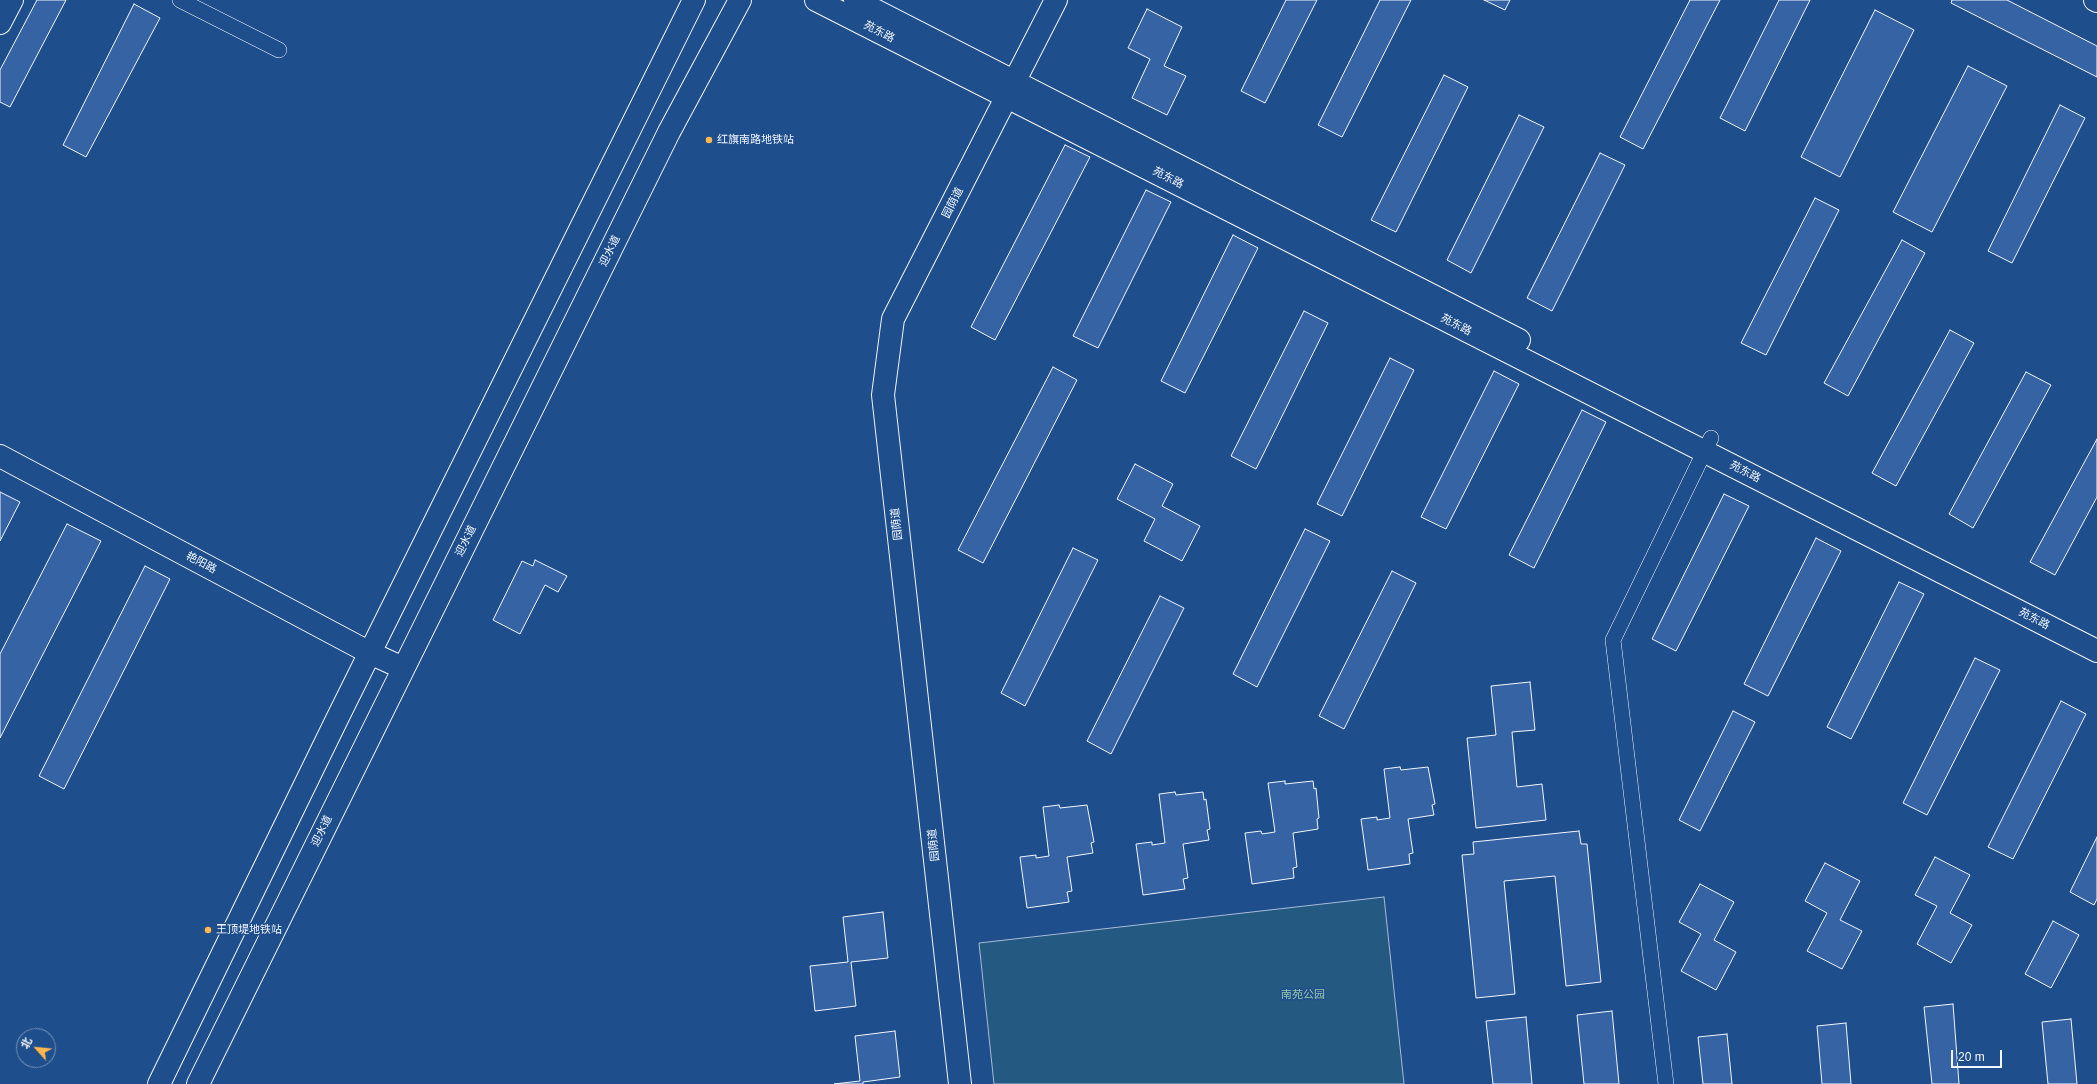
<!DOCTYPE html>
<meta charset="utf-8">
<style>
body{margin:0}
#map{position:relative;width:2097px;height:1084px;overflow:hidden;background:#1f4e8c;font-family:Helvetica,"Noto Sans SC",sans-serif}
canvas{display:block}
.north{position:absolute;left:16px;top:1028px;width:40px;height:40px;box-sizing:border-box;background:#1f4e8c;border:1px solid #7391ba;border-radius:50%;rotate:297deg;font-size:11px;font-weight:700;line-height:16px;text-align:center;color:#f2f6ff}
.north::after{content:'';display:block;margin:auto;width:14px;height:18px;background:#ffb74d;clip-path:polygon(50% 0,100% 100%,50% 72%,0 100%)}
.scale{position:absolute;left:1951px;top:1050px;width:51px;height:18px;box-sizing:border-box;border:2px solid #f2f6ff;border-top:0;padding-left:5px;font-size:12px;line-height:14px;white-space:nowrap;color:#f2f6ff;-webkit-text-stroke:3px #1f4e8c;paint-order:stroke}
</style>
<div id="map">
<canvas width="2097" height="1084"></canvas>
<div class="north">北</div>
<div class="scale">20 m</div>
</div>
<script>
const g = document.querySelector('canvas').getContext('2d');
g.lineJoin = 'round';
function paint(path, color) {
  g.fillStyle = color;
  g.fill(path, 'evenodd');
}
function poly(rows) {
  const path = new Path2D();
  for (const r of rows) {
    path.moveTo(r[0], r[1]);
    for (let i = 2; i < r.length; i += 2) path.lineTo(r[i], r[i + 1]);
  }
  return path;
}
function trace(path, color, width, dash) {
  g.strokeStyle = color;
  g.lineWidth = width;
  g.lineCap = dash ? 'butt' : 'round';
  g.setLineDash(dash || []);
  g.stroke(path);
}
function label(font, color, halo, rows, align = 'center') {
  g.font = font + ' Helvetica,"Noto Sans SC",sans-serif';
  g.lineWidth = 3;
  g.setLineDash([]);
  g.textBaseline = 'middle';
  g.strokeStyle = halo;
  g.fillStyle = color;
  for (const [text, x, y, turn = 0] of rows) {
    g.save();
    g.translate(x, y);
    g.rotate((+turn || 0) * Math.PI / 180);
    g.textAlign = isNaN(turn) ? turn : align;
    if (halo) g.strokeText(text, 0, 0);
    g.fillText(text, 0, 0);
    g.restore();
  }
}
const green = poly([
 [1384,897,1404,1084,994,1084,979,943,1384,897]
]);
paint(green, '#245a82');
trace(green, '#a8bbd7', 1);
const building = poly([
 [37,0,66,0,10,107,0,102,0,70,37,0],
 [1286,0,1317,0,1265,103,1241,91,1286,0],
 [1380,0,1411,0,1342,137,1318,125,1380,0],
 [1484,0,1510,0,1505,10,1484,0],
 [1690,0,1720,0,1643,149,1620,137,1690,0],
 [1779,0,1810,0,1745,131,1720,118,1779,0],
 [1952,0,2007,0,2097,46,2097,77,1951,3,1952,0],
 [134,4,160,18,86,157,63,145,134,4],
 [1147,9,1182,27,1164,66,1186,76,1167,115,1132,98,1150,59,1128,48,1147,9],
 [1875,10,1914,30,1840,177,1801,157,1875,10],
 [1968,66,2007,86,1932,232,1893,212,1968,66],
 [1444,75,1468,87,1396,232,1371,220,1444,75],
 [2060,105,2085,118,2012,263,1988,251,2060,105],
 [1519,115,1544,127,1471,273,1447,260,1519,115],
 [1065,145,1090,157,995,340,971,327,1065,145],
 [1600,153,1625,165,1552,311,1527,298,1600,153],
 [1146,190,1171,202,1098,348,1073,336,1146,190],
 [1815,198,1839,210,1766,355,1741,343,1815,198],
 [1233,235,1258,248,1185,393,1161,381,1233,235],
 [1902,240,1925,253,1848,396,1824,383,1902,240],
 [1304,311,1328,323,1256,469,1231,456,1304,311],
 [1950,330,1974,343,1896,486,1872,473,1950,330],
 [1390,358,1414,370,1342,516,1317,504,1390,358],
 [1053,367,1077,380,983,563,958,550,1053,367],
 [1494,371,1519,384,1446,529,1421,517,1494,371],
 [2026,372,2051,385,1973,528,1949,514,2026,372],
 [1582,410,1606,422,1534,568,1509,555,1582,410],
 [2097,439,2097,497,2055,575,2030,562,2097,439],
 [1135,464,1173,484,1162,506,1200,526,1182,561,1144,541,1155,519,1117,499,1135,464],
 [0,492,20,502,0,541,0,492],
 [1724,494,1749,506,1676,651,1652,639,1724,494],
 [67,524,101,541,0,738,0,654,67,524],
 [1305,529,1330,541,1257,687,1233,674,1305,529],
 [1816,538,1841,551,1768,696,1744,684,1816,538],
 [1073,548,1098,560,1025,706,1001,693,1073,548],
 [535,560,567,576,558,592,545,585,520,634,493,620,522,561,533,566,535,560],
 [145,566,170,579,64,789,39,776,145,566],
 [1392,571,1416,583,1344,729,1319,716,1392,571],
 [1899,582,1924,594,1851,739,1827,727,1899,582],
 [1160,596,1184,608,1111,754,1087,741,1160,596],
 [1975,658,2000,670,1927,815,1903,803,1975,658],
 [1530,682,1535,730,1512,732,1517,787,1542,784,1546,820,1476,828,1467,738,1496,735,1491,686,1530,682],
 [2061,701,2086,714,2013,859,1988,847,2061,701],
 [1733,711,1755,722,1700,831,1679,820,1733,711],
 [1400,767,1401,770,1428,767,1435,804,1432,805,1434,815,1408,819,1413,853,1409,854,1410,864,1368,870,1361,819,1377,817,1377,820,1390,818,1384,769,1400,767],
 [1285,781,1285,784,1313,781,1314,789,1316,788,1319,818,1317,819,1318,829,1293,833,1297,867,1293,868,1294,878,1252,884,1245,833,1261,831,1262,834,1275,832,1268,783,1285,781],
 [1175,792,1176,795,1203,792,1204,800,1206,799,1210,829,1207,830,1209,840,1183,844,1188,878,1183,879,1185,889,1143,895,1136,844,1152,842,1152,845,1165,843,1159,794,1175,792],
 [1059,805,1060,808,1087,805,1094,842,1091,843,1093,853,1067,857,1072,891,1067,892,1069,902,1027,908,1020,857,1036,855,1036,858,1049,856,1043,807,1059,805],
 [1579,831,1581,844,1587,844,1601,982,1566,986,1555,876,1504,881,1515,994,1476,998,1462,855,1474,854,1473,842,1579,831],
 [2097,837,2097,899,2094,905,2070,892,2097,837],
 [1935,857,1970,875,1950,913,1972,925,1951,963,1917,944,1937,906,1915,895,1935,857],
 [1825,863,1860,881,1840,920,1862,931,1842,969,1807,951,1827,913,1805,901,1825,863],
 [1700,884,1734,902,1714,940,1736,952,1716,990,1681,971,1701,934,1679,922,1700,884],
 [883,912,888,958,851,962,856,1006,815,1011,810,966,848,962,843,917,883,912],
 [2053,921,2079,935,2051,988,2025,974,2053,921],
 [1953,1004,1959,1084,1932,1084,1924,1007,1953,1004],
 [1612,1011,1619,1084,1584,1084,1577,1015,1612,1011],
 [1526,1017,1532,1084,1493,1084,1486,1021,1526,1017],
 [2071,1019,2077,1084,2048,1084,2042,1022,2071,1019],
 [1846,1023,1851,1084,1822,1084,1817,1026,1846,1023],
 [895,1031,900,1077,863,1082,863,1084,834,1084,860,1081,855,1036,895,1031],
 [1727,1034,1732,1084,1703,1084,1698,1037,1727,1034]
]);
paint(building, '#3563a3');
trace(building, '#f2f6ff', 1);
const street = poly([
 [180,0,279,50],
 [1666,1084,1613,640,1711,438]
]);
const secondary = poly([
 [816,0,2097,651],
 [855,0,1519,340],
 [0,23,12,0],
 [0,456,370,653,403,668],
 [159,1084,338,717,694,0],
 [198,1084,669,132,740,0],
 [960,1084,883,395,893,319,1056,0]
]);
const primary = poly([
 [2095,0,2097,1]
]);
trace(street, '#f2f6ff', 16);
trace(secondary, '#f2f6ff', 24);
trace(primary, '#f2f6ff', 24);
trace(street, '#1f4e8c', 15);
trace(secondary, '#1f4e8c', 22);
trace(primary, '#1f4e8c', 22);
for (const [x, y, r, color] of [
 [709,140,4,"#ffb74d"],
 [208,930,4,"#ffb74d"]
]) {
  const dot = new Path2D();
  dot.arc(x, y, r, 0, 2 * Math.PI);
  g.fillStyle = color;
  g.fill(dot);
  trace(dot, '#1f4e8c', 1.5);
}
label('11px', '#f2f6ff', '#1f4e8c', [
 ["苑东路",879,32,27],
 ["苑东路",1168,178,27],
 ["园荫道",953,203,-63],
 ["迎水道",610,251,-64],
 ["苑东路",1456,325,27],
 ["苑东路",1745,472,27],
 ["园荫道",897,524,-96],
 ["迎水道",466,541,-64],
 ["艳阳路",201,563,28],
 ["苑东路",2034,619,27],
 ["迎水道",322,831,-64],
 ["园荫道",934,845,-96]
]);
label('11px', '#f2f6ff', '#1f4e8c', [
 ["红旗南路地铁站",717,140],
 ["王顶堤地铁站",216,930]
], 'left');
label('11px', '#97c8a6', '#1f4e8c', [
 ["南苑公园",1303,995]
]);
</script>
